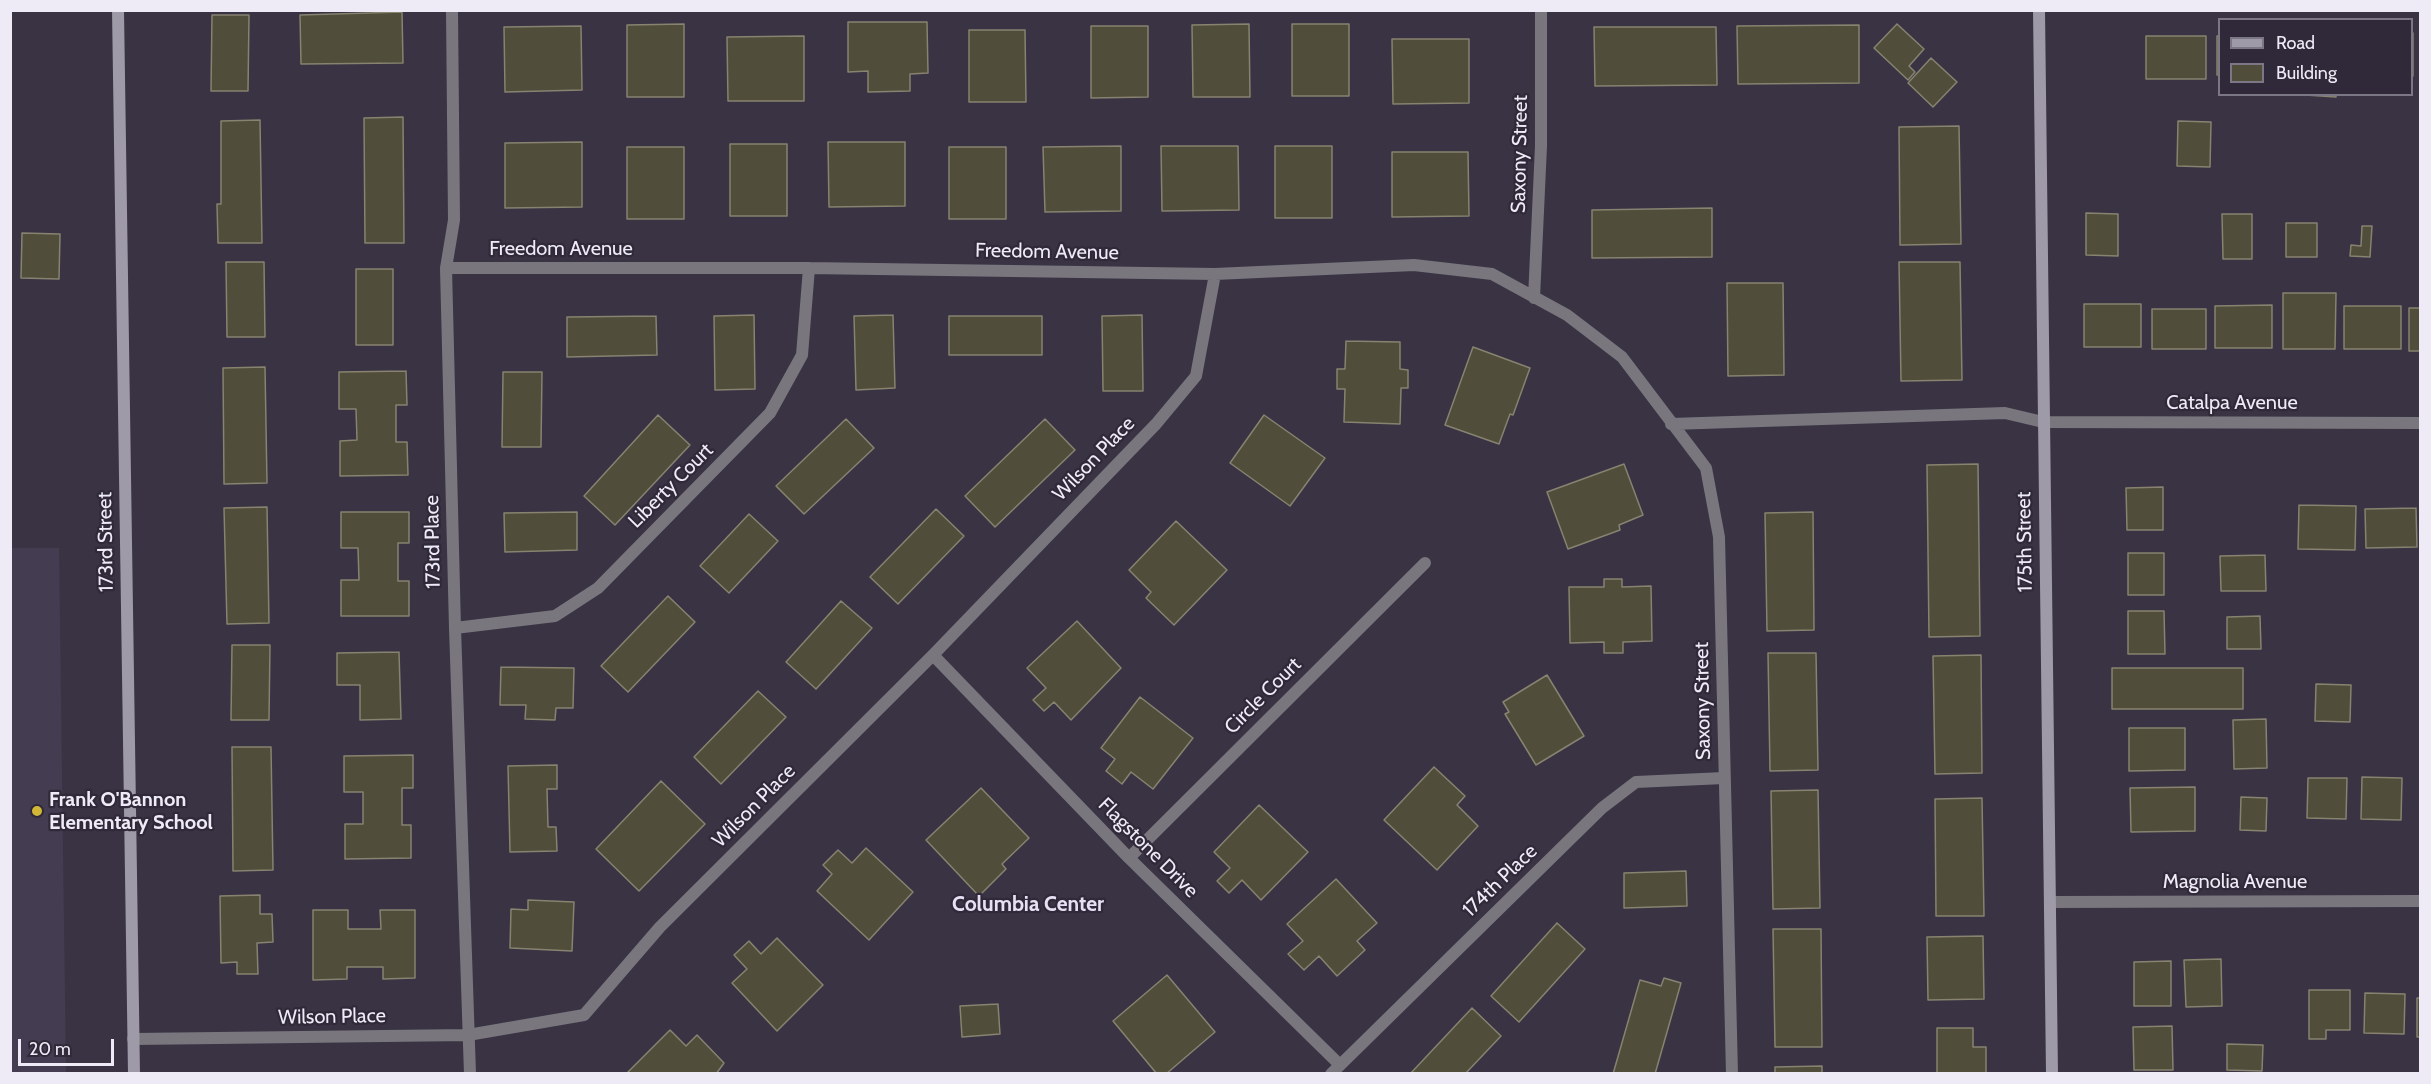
<!DOCTYPE html>
<style>
body{margin:0}
#map{position:relative;width:2431px;height:1084px;overflow:hidden;background:#393343;font-family:Cabin,sans-serif}
canvas{display:block}
.frame{position:absolute;inset:0;border:12px solid #efebf6;pointer-events:none}
.legend{position:absolute;left:2218px;top:18px;width:195px;height:78px;box-sizing:border-box;background:#2f2939;border:2px solid #7c7785;margin:0;padding:8px 10px;list-style:none;font-size:18px;color:#efebf6}
.legend li{display:flex;align-items:center;gap:12px;height:30px}
.legend b{width:30px;border:2px solid #7c7785}
.scale{position:absolute;left:18px;top:1039px;width:96px;height:27px;box-sizing:border-box;border:3px solid #efebf6;border-top:0;padding-left:8px;font-size:18px;line-height:21px;white-space:nowrap;color:#efebf6;-webkit-text-stroke:4px #2f2939;paint-order:stroke}
</style>
<div id="map">
<canvas width="2431" height="1084"></canvas>
<div class="frame"></div>
<ul class="legend">
<li><b style="height:8px;background:#9e9aa7"></b>Road</li>
<li><b style="height:16px;background:#514d3b"></b>Building</li>
</ul>
<div class="scale">20 m</div>
</div>
<script>
const g = document.querySelector('canvas').getContext('2d');
g.lineJoin = 'round';
function paint(path, color) {
  g.fillStyle = color;
  g.fill(path, 'evenodd');
}
function poly(rows) {
  const path = new Path2D();
  for (const r of rows) {
    path.moveTo(r[0], r[1]);
    for (let i = 2; i < r.length; i += 2) path.lineTo(r[i], r[i + 1]);
  }
  return path;
}
function trace(path, color, width, dash) {
  g.strokeStyle = color;
  g.lineWidth = width;
  g.lineCap = dash ? 'butt' : 'round';
  g.setLineDash(dash || []);
  g.stroke(path);
}
function label(font, color, halo, rows, align = 'center') {
  g.font = font + ' Cabin,sans-serif';
  g.lineWidth = 4.5;
  g.setLineDash([]);
  g.textBaseline = 'middle';
  g.strokeStyle = halo;
  g.fillStyle = color;
  for (const [text, x, y, turn = 0] of rows) {
    g.save();
    g.translate(x, y);
    g.rotate((+turn || 0) * Math.PI / 180);
    g.textAlign = isNaN(turn) ? turn : align;
    if (halo) g.strokeText(text, 0, 0);
    g.fillText(text, 0, 0);
    g.restore();
  }
}
paint(poly([
 [11,548,59,548,66,1073,11,1073]
]), '#443d51');
const building = poly([
 [402,12,403,63,301,64,300,15,402,12],
 [212,15,249,15,248,91,211,91,212,15],
 [848,22,927,22,928,73,910,74,910,91,868,92,868,71,848,72,848,22],
 [684,24,684,97,627,97,627,25,684,24],
 [1249,24,1250,97,1193,97,1192,25,1249,24],
 [1292,24,1349,24,1349,96,1292,96,1292,24],
 [1897,24,1924,49,1909,66,1915,72,1908,80,1874,48,1897,24],
 [1859,25,1859,83,1738,84,1737,26,1859,25],
 [581,26,582,90,505,92,504,27,581,26],
 [1091,26,1148,26,1148,97,1091,98,1091,26],
 [1594,27,1716,27,1717,85,1595,86,1594,27],
 [969,30,1025,30,1026,102,969,102,969,30],
 [2412,33,2413,33,2413,76,2412,76,2412,33],
 [804,36,804,101,728,101,727,37,804,36],
 [2146,36,2206,36,2206,79,2146,79,2146,36],
 [2217,36,2220,36,2220,75,2217,75,2217,36],
 [1392,39,1469,39,1469,103,1393,104,1392,39],
 [1931,58,1957,82,1933,107,1908,83,1931,58],
 [2290,94,2336,94,2336,97,2290,94],
 [403,117,404,243,365,243,364,118,403,117],
 [260,120,262,243,218,243,217,204,221,204,221,121,260,120],
 [2178,121,2211,122,2210,167,2177,166,2178,121],
 [1959,126,1961,244,1900,245,1899,127,1959,126],
 [582,142,582,207,505,208,505,143,582,142],
 [828,142,905,142,905,206,829,207,828,142],
 [730,144,787,144,787,216,730,216,730,144],
 [1121,146,1121,211,1045,212,1043,147,1121,146],
 [1161,146,1238,146,1239,210,1162,211,1161,146],
 [1275,146,1332,146,1332,218,1275,218,1275,146],
 [627,147,684,147,684,219,627,219,627,147],
 [949,147,1006,147,1006,219,949,219,949,147],
 [1392,152,1468,152,1469,216,1392,217,1392,152],
 [1712,208,1712,257,1592,258,1592,210,1712,208],
 [2086,213,2118,214,2118,256,2086,255,2086,213],
 [2222,214,2252,214,2252,259,2223,259,2222,214],
 [2286,223,2317,223,2317,257,2286,257,2286,223],
 [2362,226,2372,226,2370,257,2350,256,2351,245,2361,246,2362,226],
 [22,233,60,234,59,279,21,278,22,233],
 [226,262,264,262,265,337,227,337,226,262],
 [1899,262,1960,262,1962,380,1901,381,1899,262],
 [356,269,393,269,393,345,356,345,356,269],
 [1727,283,1783,283,1784,375,1728,376,1727,283],
 [2283,293,2336,293,2335,349,2283,349,2283,293],
 [2084,304,2141,304,2141,347,2084,347,2084,304],
 [2272,305,2272,348,2215,348,2215,306,2272,305],
 [2344,306,2401,306,2401,349,2344,349,2344,306],
 [2409,308,2420,308,2420,351,2409,351,2409,308],
 [2152,309,2206,309,2206,349,2152,349,2152,309],
 [754,315,755,389,715,390,714,316,754,315],
 [893,315,895,388,856,390,854,316,893,315],
 [1142,315,1143,391,1103,391,1102,316,1142,315],
 [656,316,657,355,567,357,567,317,656,316],
 [949,316,1042,316,1042,355,949,355,949,316],
 [1346,341,1400,342,1400,369,1408,370,1408,388,1401,388,1400,424,1344,422,1345,389,1337,389,1337,369,1345,369,1346,341],
 [1473,347,1530,368,1513,415,1510,414,1499,444,1445,425,1473,347],
 [265,367,267,483,224,484,223,368,265,367],
 [406,371,407,405,396,405,396,442,407,442,408,475,340,476,340,441,357,440,356,409,339,409,339,372,406,371],
 [503,372,542,372,541,447,502,447,503,372],
 [658,415,690,445,615,525,584,496,658,415],
 [1264,415,1325,458,1290,506,1230,463,1264,415],
 [846,419,874,448,804,514,776,486,846,419],
 [1045,419,1075,450,995,527,965,496,1045,419],
 [1624,464,1643,515,1619,525,1620,530,1568,549,1547,492,1624,464],
 [1978,464,1980,636,1929,637,1927,465,1978,464],
 [2163,487,2163,530,2127,530,2126,488,2163,487],
 [2299,505,2356,506,2355,550,2298,549,2299,505],
 [267,507,269,623,227,624,224,508,267,507],
 [2416,508,2417,547,2366,548,2365,509,2416,508],
 [936,509,964,536,898,604,870,577,936,509],
 [341,512,409,512,409,543,398,543,398,581,409,581,409,616,341,616,341,580,359,580,358,548,341,548,341,512],
 [577,512,577,550,505,552,504,513,577,512],
 [1813,512,1814,630,1767,631,1765,513,1813,512],
 [749,514,778,541,729,593,700,566,749,514],
 [1176,521,1227,570,1174,625,1146,598,1151,592,1129,570,1176,521],
 [2128,553,2164,553,2164,595,2128,595,2128,553],
 [2265,555,2266,591,2221,591,2220,556,2265,555],
 [1604,579,1622,579,1622,587,1651,586,1652,641,1623,642,1623,653,1604,653,1604,642,1570,643,1569,587,1604,587,1604,579],
 [668,596,695,622,628,692,601,666,668,596],
 [841,601,872,628,816,689,786,662,841,601],
 [2128,611,2164,611,2165,654,2128,654,2128,611],
 [2260,616,2261,649,2227,649,2227,617,2260,616],
 [1077,621,1121,668,1071,720,1054,702,1044,711,1033,700,1046,688,1027,668,1077,621],
 [232,645,270,645,269,720,231,720,232,645],
 [399,652,401,719,360,720,360,685,337,685,337,653,399,652],
 [1768,653,1816,653,1818,770,1770,771,1768,653],
 [1981,655,1982,773,1935,774,1933,656,1981,655],
 [501,667,574,668,573,708,556,708,555,720,525,719,526,705,500,705,501,667],
 [2112,668,2243,668,2243,709,2112,709,2112,668],
 [1547,675,1584,736,1536,765,1505,714,1509,712,1503,702,1547,675],
 [2316,684,2351,685,2350,722,2315,721,2316,684],
 [758,691,786,717,721,784,694,757,758,691],
 [1140,697,1193,738,1153,789,1131,772,1122,784,1106,771,1115,759,1101,748,1140,697],
 [2266,719,2267,768,2234,769,2233,720,2266,719],
 [2129,728,2185,728,2185,770,2129,771,2129,728],
 [232,747,271,747,273,870,233,871,232,747],
 [413,755,413,788,402,788,402,825,411,825,411,858,345,859,345,824,363,824,363,792,344,792,344,756,413,755],
 [557,765,557,789,547,789,548,827,556,827,557,851,510,852,508,766,557,765],
 [1434,767,1465,796,1457,805,1478,826,1437,870,1384,820,1434,767],
 [2362,777,2402,778,2401,820,2361,819,2362,777],
 [2308,778,2347,778,2346,819,2307,818,2308,778],
 [661,781,705,824,639,891,596,849,661,781],
 [2195,787,2195,831,2131,832,2130,788,2195,787],
 [981,788,1029,838,1002,864,1006,869,979,896,926,840,981,788],
 [1818,790,1820,908,1773,909,1771,791,1818,790],
 [2241,797,2267,798,2266,831,2240,830,2241,797],
 [1982,798,1984,916,1936,916,1935,799,1982,798],
 [1259,805,1308,852,1261,900,1242,880,1229,893,1217,881,1230,868,1214,852,1259,805],
 [866,848,913,892,869,940,817,891,832,874,823,865,838,850,852,863,866,848],
 [1686,871,1687,906,1624,908,1624,873,1686,871],
 [1336,879,1377,923,1357,941,1365,950,1337,976,1319,956,1304,970,1288,954,1303,941,1287,924,1336,879],
 [260,895,260,914,272,914,273,942,257,943,258,974,237,974,237,962,221,963,220,896,260,895],
 [528,900,574,902,572,951,510,948,511,909,528,910,528,900],
 [313,910,348,910,348,929,381,929,380,910,415,910,415,978,383,979,383,967,347,967,347,979,313,980,313,910],
 [1557,923,1585,949,1519,1022,1491,996,1557,923],
 [1773,929,1821,929,1822,1047,1775,1047,1773,929],
 [1983,936,1984,999,1928,1000,1927,937,1983,936],
 [777,938,823,985,777,1031,732,983,747,969,734,955,749,941,761,954,777,938],
 [2221,959,2222,1006,2186,1007,2184,960,2221,959],
 [2171,961,2171,1006,2134,1006,2134,962,2171,961],
 [1167,975,1215,1032,1166,1074,1157,1074,1113,1021,1167,975],
 [1664,978,1681,983,1655,1074,1613,1074,1640,980,1661,986,1664,978],
 [2309,990,2350,990,2350,1030,2326,1030,2326,1039,2309,1039,2309,990],
 [2365,993,2405,994,2404,1034,2364,1033,2365,993],
 [2417,998,2420,998,2420,1037,2417,1037,2417,998],
 [998,1004,1000,1034,962,1037,960,1006,998,1004],
 [1472,1008,1501,1036,1465,1074,1410,1074,1472,1008],
 [2172,1026,2173,1070,2134,1070,2133,1027,2172,1026],
 [1937,1028,1973,1028,1973,1047,1986,1047,1986,1074,1937,1074,1937,1028],
 [670,1030,686,1046,697,1035,724,1063,716,1074,629,1074,628,1072,670,1030],
 [2227,1044,2263,1045,2262,1071,2227,1070,2227,1044],
 [1822,1066,1822,1074,1775,1074,1775,1067,1822,1066]
]);
paint(building, '#514d3b');
trace(building, '#878370', 1.5);
trace(poly([
 [452,10,454,220,446,268,455,628,470,1074],
 [446,268,809,268,1215,274,1414,265,1492,274,1567,315,1622,357,1706,468,1719,537,1732,1074],
 [1534,298,1541,146,1541,10],
 [1671,424,2005,413,2043,422,2420,423],
 [455,628,555,616,598,588,770,413,802,355,809,268],
 [933,655,1129,858,1340,1065],
 [1129,858,1425,563],
 [2050,902,2420,901],
 [133,1039,468,1035,584,1015,660,927,933,655,1156,424,1196,376,1215,274],
 [1331,1074,1602,808,1636,782,1724,778]
]), '#79767e', 12);
trace(poly([
 [118,10,134,1074],
 [2039,10,2052,1074]
]), '#9e9aa7', 12);
for (const [x, y, r, color] of [
 [37,811,6,"#d2b736"]
]) {
  const dot = new Path2D();
  dot.arc(x, y, r, 0, 2 * Math.PI);
  g.fillStyle = color;
  g.fill(dot);
  trace(dot, '#2f2939', 2);
}
label('20px', '#efebf6', '#2f2939', [
 ["Saxony Street",1520,154,-89],
 ["Freedom Avenue",561,249],
 ["Freedom Avenue",1047,252,1],
 ["Catalpa Avenue",2232,403],
 ["Wilson Place",1094,459,-46],
 ["Liberty Court",671,486,-45],
 ["173rd Street",106,542,-91],
 ["173rd Place",433,542,-91],
 ["175th Street",2025,542,-91],
 ["Circle Court",1263,696,-45],
 ["Saxony Street",1703,701,-91],
 ["Wilson Place",754,806,-45],
 ["Flagstone Drive",1148,848,45],
 ["174th Place",1500,881,-44],
 ["Magnolia Avenue",2235,882],
 ["Wilson Place",332,1017,-1]
]);
label('bold 20px', '#efebf6', '#2f2939', [
 ["Frank O'Bannon",49,800],
 ["Elementary School",49,823]
], 'left');
label('bold 21px', '#e7e0f4', '#2f2939', [
 ["Columbia Center",1028,905]
]);
</script>
